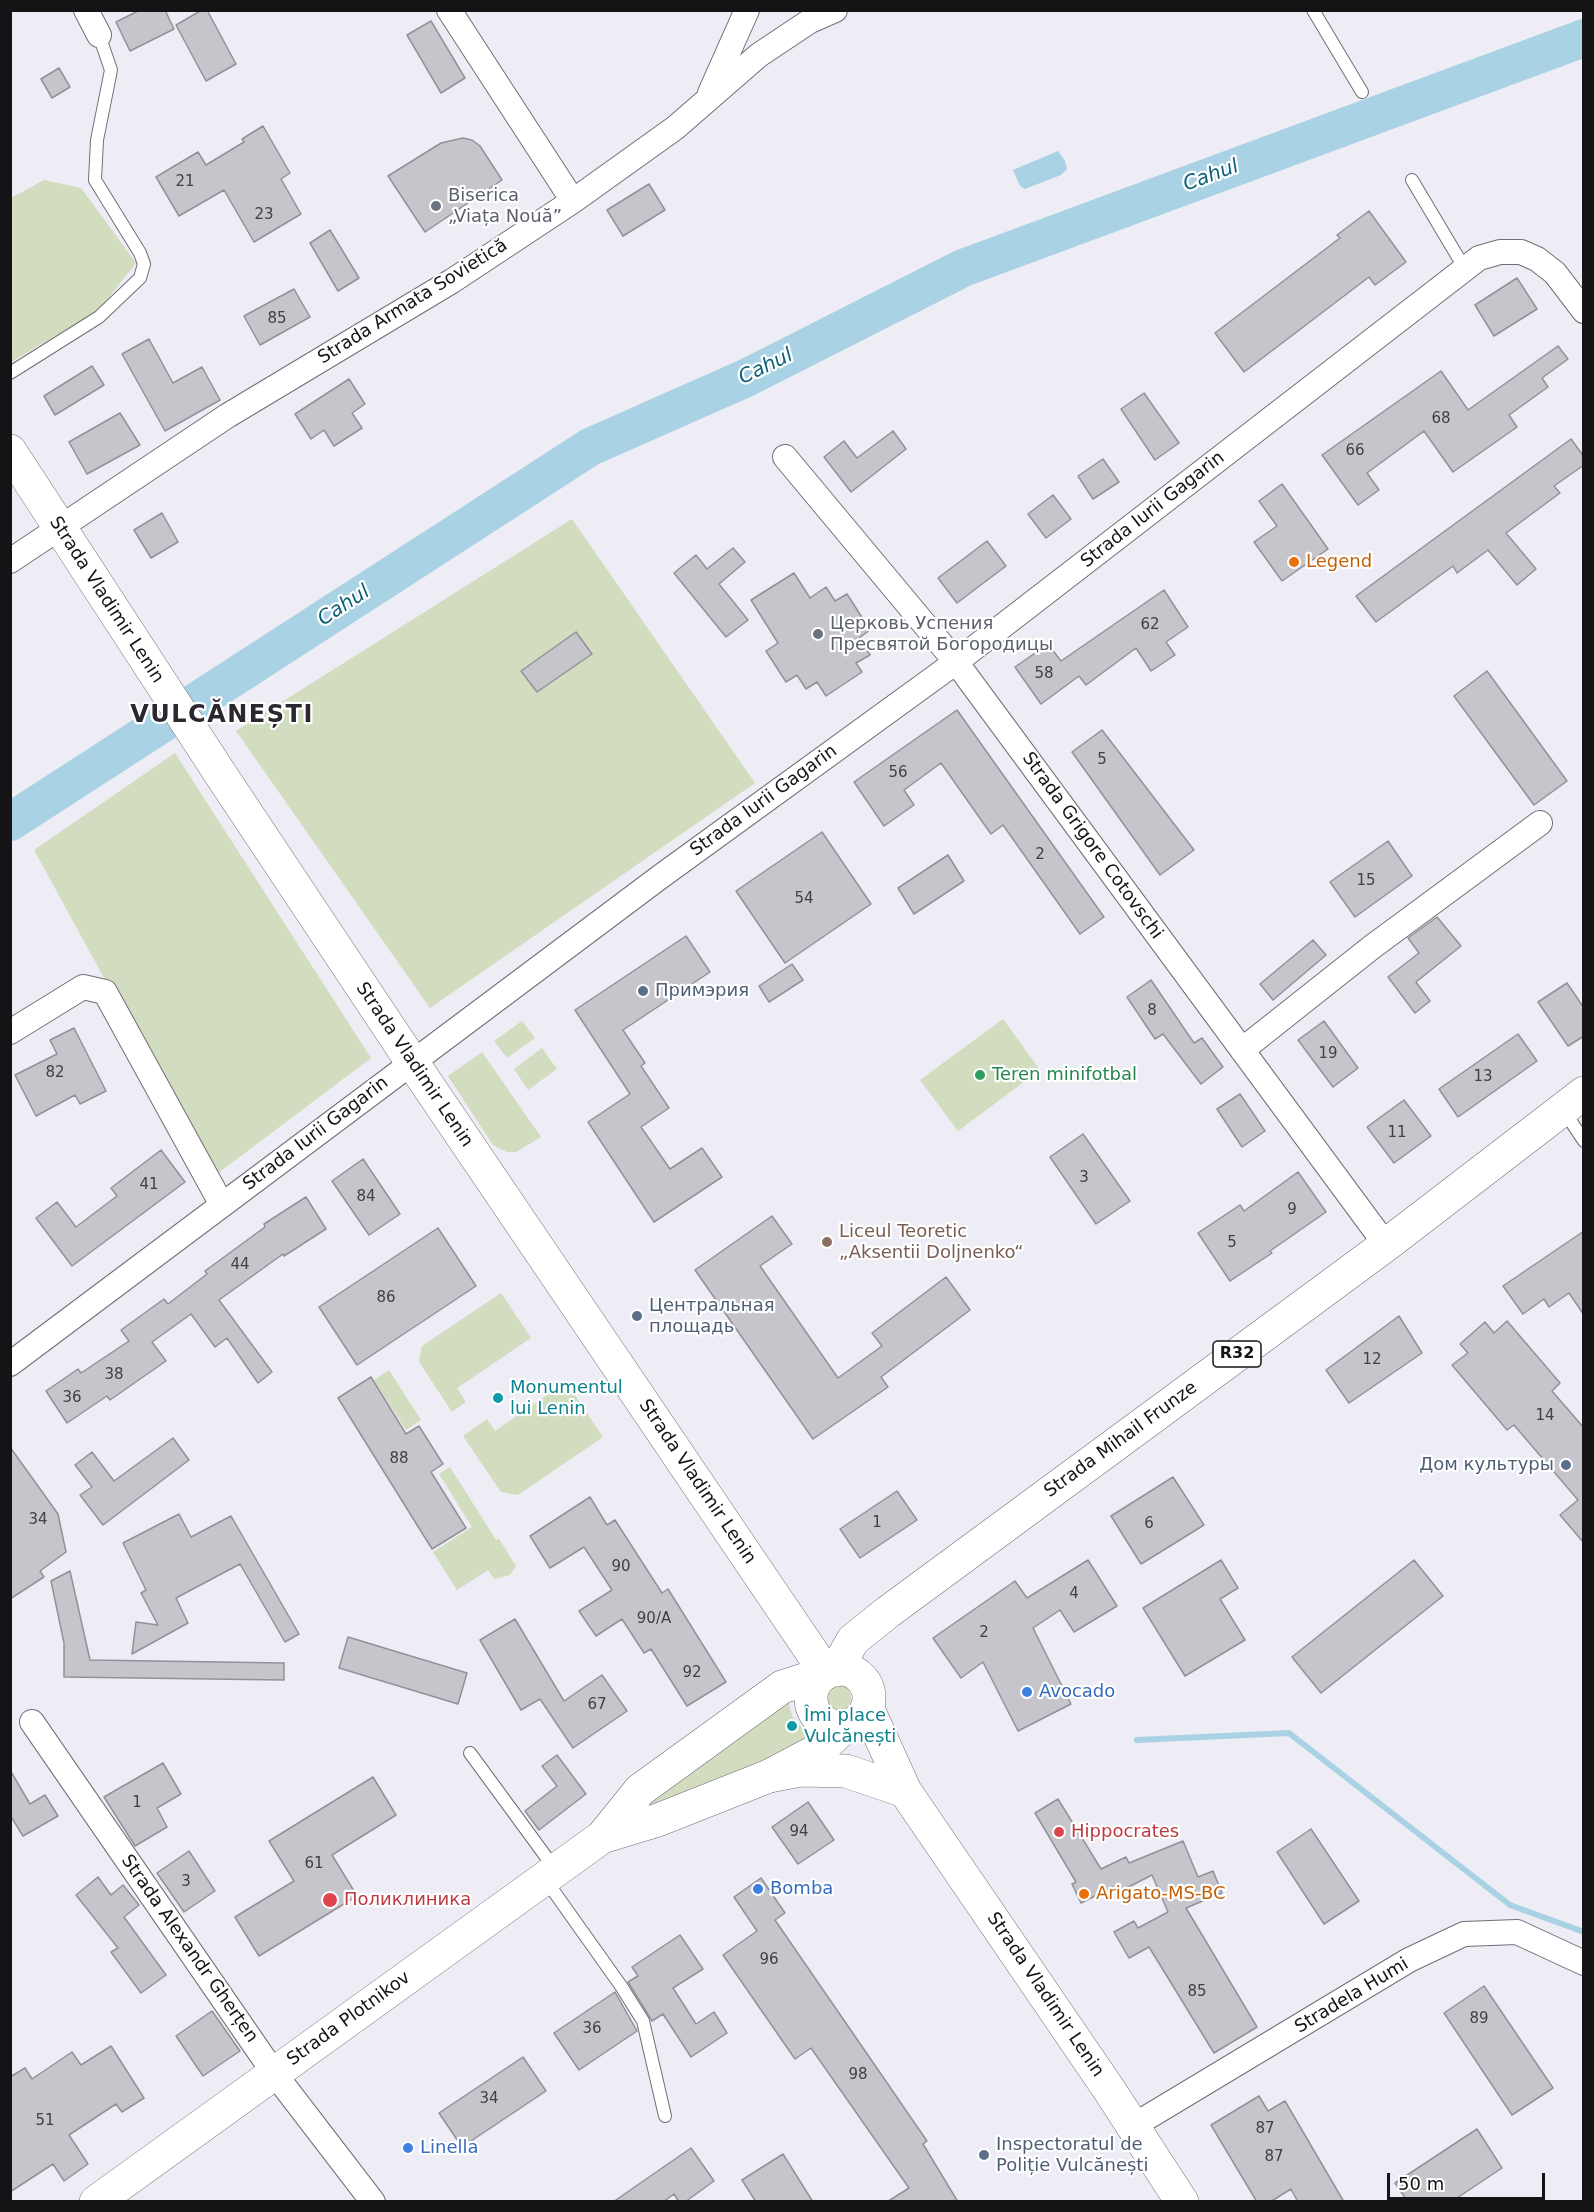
<!DOCTYPE html>
<meta charset="utf-8">
<style>
body{margin:0}
#map{position:relative;width:1594px;height:2212px;overflow:hidden;background:#eeecf4;font-family:"DejaVu Sans",sans-serif}
canvas{display:block}
.frame{position:absolute;inset:0;border:12px solid #141316;pointer-events:none}
.scale{position:absolute;left:1387px;top:2173px;width:158px;height:27px;box-sizing:border-box;border:3px solid #141316;border-top:0;padding-left:8px;font-size:18px;line-height:21px;white-space:nowrap;color:#141316;-webkit-text-stroke:4px #fff;paint-order:stroke}
</style>
<div id="map">
<canvas width="1594" height="2212"></canvas>
<div class="frame"></div>
<div class="scale">50 m</div>
</div>
<script>
const g = document.querySelector('canvas').getContext('2d');
g.lineJoin = 'round';
function paint(path, color) {
  g.fillStyle = color;
  g.fill(path, 'evenodd');
}
function poly(rows) {
  const path = new Path2D();
  for (const r of rows) {
    if (r.length === 3) {
      path.moveTo(r[0] + r[2], r[1]);
      path.arc(r[0], r[1], r[2], 0, 2 * Math.PI);
      continue;
    }
    path.moveTo(r[0], r[1]);
    for (let i = 2; i < r.length; i += 2) path.lineTo(r[i], r[i + 1]);
  }
  return path;
}
function trace(path, color, width, dash) {
  g.strokeStyle = color;
  g.lineWidth = width;
  g.lineCap = dash ? 'butt' : 'round';
  g.setLineDash(dash || []);
  g.stroke(path);
}
function label(font, color, halo, rows, align = 'center') {
  g.font = font + ' "DejaVu Sans",sans-serif';
  g.lineWidth = 4.5;
  g.setLineDash([]);
  g.textBaseline = 'middle';
  g.strokeStyle = halo;
  g.fillStyle = color;
  for (const [text, x, y, turn = 0] of rows) {
    g.save();
    g.translate(x, y);
    g.rotate((+turn || 0) * Math.PI / 180);
    g.textAlign = isNaN(turn) ? turn : align;
    if (halo) g.strokeText(text, 0, 0);
    g.fillText(text, 0, 0);
    g.restore();
  }
}
paint(poly([
 [44,180,81,188,136,263,99,310,11,362,11,198],
 [572,519,755,783,430,1008,236,731],
 [175,753,371,1058,213,1177,34,850],
 [1003,1019,1040,1070,958,1131,920,1080],
 [522,1021,535,1038,507,1058,494,1041],
 [542,1048,557,1069,528,1090,514,1069],
 [482,1052,541,1137,516,1152,507,1152,493,1145,448,1076],
 [501,1293,531,1338,457,1388,466,1402,452,1412,419,1362,422,1346],
 [389,1370,421,1420,406,1430,374,1380],
 [566,1382,603,1437,518,1495,501,1492,463,1436,487,1419,495,1431],
 [450,1467,496,1540,499,1539,516,1566,510,1575,494,1579,488,1570,457,1590,433,1552,472,1527,439,1474],
 [838,1698,13],
 [788,1700,792,1716,815,1744,635,1811]
]), '#d2dcbe');
paint(poly([
 [1058,151,1065,161,1067,169,1061,175,1025,189,1020,186,1013,170]
]), '#a9d3e4');
trace(poly([
 [1137,1740,1289,1733,1510,1905,1584,1932]
]), '#a9d3e4', 6);
trace(poly([
 [10,822,590,447,746,378,963,268,1584,38]
]), '#a9d3e4', 38);
const building = poly([
 [140,10,165,10,174,29,130,51,116,22,140,10],
 [202,10,207,10,236,64,206,81,176,25,202,10],
 [431,21,465,78,441,93,407,35,431,21],
 [59,68,70,87,52,98,41,79,59,68],
 [263,126,290,173,281,179,301,214,254,242,224,190,179,216,156,177,198,152,206,165,244,142,242,139,263,126],
 [463,138,472,140,480,146,502,180,425,232,388,176,441,143,463,138],
 [649,184,665,210,623,236,607,210,649,184],
 [1369,211,1406,262,1375,285,1369,277,1244,372,1215,333,1340,238,1337,235,1369,211],
 [330,230,359,278,338,291,310,243,330,230],
 [1517,278,1537,309,1494,336,1475,305,1517,278],
 [294,289,310,317,260,345,244,316,294,289],
 [149,339,173,383,202,367,220,400,165,431,122,354,149,339],
 [1558,346,1568,359,1542,378,1548,387,1509,415,1517,427,1453,472,1424,431,1367,473,1379,490,1358,505,1322,455,1441,371,1468,410,1558,346],
 [92,366,104,385,55,415,44,396,92,366],
 [349,379,365,404,352,413,362,428,334,446,324,430,311,439,295,414,349,379],
 [1144,393,1179,443,1155,460,1121,409,1144,393],
 [120,413,140,445,87,474,69,442,120,413],
 [893,431,906,449,851,492,824,457,844,441,857,458,893,431],
 [1571,439,1584,457,1584,465,1554,486,1560,493,1506,533,1536,569,1517,585,1488,550,1457,573,1453,566,1376,622,1356,596,1571,439],
 [1103,459,1119,482,1093,499,1078,476,1103,459],
 [1282,484,1328,549,1282,581,1254,542,1277,526,1259,501,1282,484],
 [1053,495,1071,519,1046,538,1028,514,1053,495],
 [162,513,178,542,151,558,134,530,162,513],
 [987,541,1006,566,957,603,938,578,987,541],
 [733,548,745,562,719,584,748,620,726,637,674,573,696,555,707,569,733,548],
 [794,573,810,598,826,587,835,601,847,594,870,630,859,638,870,655,856,663,862,672,826,696,817,682,806,689,797,675,786,682,766,651,778,643,751,600,794,573],
 [1164,590,1188,627,1166,642,1175,655,1151,671,1136,648,1086,685,1079,676,1041,704,1015,667,1048,644,1061,661,1164,590],
 [576,632,592,654,537,692,521,671,576,632],
 [1487,671,1567,781,1534,805,1454,696,1487,671],
 [957,710,1104,917,1080,934,1003,825,991,834,941,763,904,790,914,805,884,826,854,782,957,710],
 [1102,730,1194,850,1160,875,1072,752,1102,730],
 [822,832,871,904,785,963,736,891,822,832],
 [1388,841,1412,876,1355,917,1330,882,1388,841],
 [948,855,964,881,914,914,898,888,948,855],
 [1437,917,1461,946,1416,982,1430,1001,1415,1013,1388,977,1419,953,1408,938,1437,917],
 [686,936,710,972,623,1030,645,1063,641,1066,669,1108,641,1127,670,1169,702,1148,722,1177,654,1222,588,1122,630,1094,575,1010,686,936],
 [1313,940,1326,955,1273,1000,1260,984,1313,940],
 [792,964,803,980,769,1002,759,986,792,964],
 [1151,980,1194,1043,1202,1038,1223,1067,1201,1084,1163,1034,1155,1039,1127,997,1151,980],
 [1567,983,1584,1008,1584,1036,1568,1046,1538,1002,1567,983],
 [1324,1021,1358,1068,1333,1087,1298,1040,1324,1021],
 [74,1028,106,1091,80,1104,75,1095,36,1116,15,1075,57,1054,50,1040,74,1028],
 [1518,1034,1537,1061,1458,1117,1439,1089,1518,1034],
 [1240,1094,1265,1131,1242,1147,1217,1109,1240,1094],
 [1404,1100,1431,1136,1394,1163,1367,1127,1404,1100],
 [1083,1134,1130,1201,1096,1224,1050,1157,1083,1134],
 [161,1150,185,1182,72,1266,36,1218,57,1202,76,1227,117,1196,111,1188,161,1150],
 [363,1159,400,1214,369,1235,332,1181,363,1159],
 [1298,1172,1326,1212,1270,1251,1272,1253,1230,1281,1198,1233,1240,1205,1244,1211,1298,1172],
 [306,1197,326,1229,284,1256,283,1254,219,1300,272,1372,258,1383,227,1338,215,1347,191,1314,152,1342,166,1361,110,1400,107,1396,67,1423,46,1391,78,1369,81,1373,129,1341,121,1330,164,1299,168,1304,207,1274,205,1271,265,1227,264,1224,306,1197],
 [772,1216,792,1244,760,1266,838,1378,882,1346,872,1333,946,1277,970,1310,881,1377,888,1387,813,1439,695,1270,772,1216],
 [438,1228,476,1286,357,1365,319,1307,438,1228],
 [1584,1231,1584,1315,1569,1293,1549,1307,1544,1299,1523,1314,1503,1286,1584,1231],
 [1399,1316,1422,1353,1349,1403,1326,1370,1399,1316],
 [1507,1321,1560,1383,1552,1391,1584,1428,1584,1543,1560,1515,1578,1500,1514,1425,1507,1430,1452,1365,1468,1353,1460,1344,1485,1322,1494,1333,1507,1321],
 [371,1377,406,1434,419,1426,443,1464,431,1472,466,1528,432,1549,338,1398,371,1377],
 [173,1438,189,1460,103,1525,80,1495,92,1487,75,1465,92,1452,114,1481,173,1438],
 [10,1447,58,1514,66,1552,40,1571,44,1577,10,1599,10,1447],
 [1173,1477,1204,1525,1141,1564,1111,1516,1173,1477],
 [897,1491,917,1520,860,1558,840,1529,897,1491],
 [590,1497,607,1525,615,1520,662,1593,668,1589,726,1682,687,1706,651,1649,644,1653,622,1619,596,1636,579,1611,612,1590,584,1547,550,1568,530,1536,590,1497],
 [179,1514,191,1537,231,1516,299,1634,285,1642,240,1564,176,1598,188,1623,132,1654,136,1622,158,1625,141,1593,146,1590,123,1543,179,1514],
 [1088,1560,1117,1606,1074,1632,1060,1610,1033,1628,1071,1704,1018,1731,983,1662,961,1678,933,1638,1015,1581,1027,1598,1088,1560],
 [1221,1560,1238,1588,1220,1599,1245,1640,1185,1676,1143,1608,1221,1560],
 [1414,1560,1443,1596,1321,1693,1292,1657,1414,1560],
 [70,1571,90,1660,284,1663,284,1680,64,1677,64,1643,51,1581,70,1571],
 [515,1619,564,1701,602,1675,627,1711,573,1748,540,1699,521,1710,480,1640,515,1619],
 [348,1637,467,1673,458,1704,339,1668,348,1637],
 [557,1755,586,1794,539,1830,525,1811,557,1786,542,1766,557,1755],
 [163,1763,181,1794,157,1808,167,1827,135,1846,104,1797,163,1763],
 [10,1770,30,1804,45,1795,58,1816,23,1836,10,1815,10,1770],
 [373,1777,396,1815,332,1855,357,1896,259,1956,235,1917,294,1881,269,1841,373,1777],
 [1058,1799,1101,1869,1126,1857,1129,1863,1183,1841,1198,1877,1213,1871,1222,1893,1186,1908,1257,2027,1214,2053,1149,1947,1129,1958,1114,1932,1134,1921,1138,1928,1168,1912,1152,1875,1117,1893,1113,1887,1081,1903,1072,1884,1076,1882,1035,1813,1058,1799],
 [808,1802,834,1840,798,1864,772,1827,808,1802],
 [1311,1829,1359,1901,1324,1924,1277,1852,1311,1829],
 [189,1851,215,1891,184,1912,157,1873,189,1851],
 [98,1877,111,1895,123,1885,139,1905,124,1917,166,1975,141,1993,111,1952,118,1948,76,1895,98,1877],
 [761,1878,785,1913,775,1920,927,2141,923,2144,958,2202,887,2202,909,2188,811,2048,795,2059,723,1955,757,1931,734,1897,761,1878],
 [680,1935,703,1969,673,1988,696,2024,714,2012,727,2033,691,2057,663,2014,652,2021,628,1982,638,1976,632,1967,680,1935],
 [1484,1986,1553,2088,1512,2115,1444,2013,1484,1986],
 [615,1992,637,2031,579,2070,554,2033,615,1992],
 [212,2011,240,2051,203,2076,176,2036,212,2011],
 [111,2046,144,2098,122,2112,116,2104,69,2135,88,2164,64,2181,53,2164,10,2192,10,2077,25,2068,32,2079,72,2052,81,2065,111,2046],
 [523,2057,546,2091,462,2147,439,2113,523,2057],
 [1259,2096,1268,2111,1285,2101,1344,2202,1298,2202,1291,2189,1270,2202,1257,2202,1211,2125,1259,2096],
 [1477,2129,1502,2168,1451,2202,1408,2202,1395,2183,1477,2129],
 [691,2148,714,2181,685,2202,679,2202,674,2194,663,2202,613,2202,691,2148],
 [783,2154,813,2202,756,2202,742,2180,783,2154]
]);
paint(building, '#c7c5cc');
trace(building, '#939098', 1.5);
const service = poly([
 [1313,10,1362,92],
 [1412,180,1465,269],
 [10,373,99,317,140,278,144,264,140,253,95,180,97,140,111,70,99,35],
 [1564,1111,1584,1141],
 [470,1753,555,1869],
 [545,1879,621,1986,643,2021,665,2116]
]);
const minor = poly([
 [86,10,99,35],
 [449,10,573,201],
 [710,93,747,10],
 [785,457,956,662,1386,1245],
 [10,561,227,416,452,281,573,201,675,128,759,55,810,21,835,10],
 [10,1032,83,987,105,992,222,1205],
 [1242,1050,1372,947,1540,823],
 [10,1364,660,877,956,662,1479,258,1500,252,1521,252,1537,259,1555,273,1584,311],
 [32,1722,274,2073,373,2202],
 [1133,2126,1409,1960,1464,1934,1517,1932,1584,1963]
]);
const secondary = poly([
 [602,1837,658,1820,769,1776,822,1748,843,1728],
 [96,2202,602,1837,640,1790,782,1687,826,1673]
]);
const primary = poly([
 [10,451,223,778,412,1062,826,1673],
 [840,1698,29],
 [836,1670,853,1640,888,1612,1386,1245,1584,1093],
 [867,1707,905,1791,1110,2091,1182,2202],
 [769,1776,801,1770,846,1771,905,1791]
]);
trace(service, '#716e75', 14);
trace(minor, '#716e75', 26);
trace(secondary, '#716e75', 34);
trace(primary, '#716e75', 34);
trace(service, '#fff', 12);
trace(minor, '#fff', 24);
trace(secondary, '#fff', 33);
trace(primary, '#fff', 33);
for (const [x, y, r, color] of [
 [436,206,6,"#6b7280"],
 [1294,562,6,"#e8710a"],
 [818,634,6,"#6b7280"],
 [643,991,6,"#5c6f8a"],
 [980,1075,6,"#2e9e5b"],
 [827,1242,6,"#8d6e63"],
 [637,1316,6,"#5c6f8a"],
 [498,1398,6,"#0f9aa8"],
 [1566,1465,6,"#5c6f8a"],
 [1027,1692,6,"#3f7fe0"],
 [792,1726,6,"#0f9aa8"],
 [1059,1832,6,"#e0444e"],
 [758,1889,6,"#3f7fe0"],
 [1084,1894,6,"#e8710a"],
 [330,1900,8,"#e0444e"],
 [408,2148,6,"#3f7fe0"],
 [984,2155,6,"#5c6f8a"]
]) {
  const dot = new Path2D();
  dot.arc(x, y, r, 0, 2 * Math.PI);
  g.fillStyle = color;
  g.fill(dot);
  trace(dot, '#fff', 2);
}
label('15px', '#414044', null, [
 ["21",185,182],
 ["23",264,215],
 ["85",277,319],
 ["68",1441,419],
 ["66",1355,451],
 ["62",1150,625],
 ["58",1044,674],
 ["5",1102,760],
 ["56",898,773],
 ["2",1040,855],
 ["15",1366,881],
 ["54",804,899],
 ["8",1152,1011],
 ["19",1328,1054],
 ["82",55,1073],
 ["13",1483,1077],
 ["11",1397,1133],
 ["3",1084,1178],
 ["41",149,1185],
 ["84",366,1197],
 ["9",1292,1210],
 ["5",1232,1243],
 ["44",240,1265],
 ["86",386,1298],
 ["12",1372,1360],
 ["38",114,1375],
 ["36",72,1398],
 ["14",1545,1416],
 ["88",399,1459],
 ["34",38,1520],
 ["1",877,1523],
 ["6",1149,1524],
 ["90",621,1567],
 ["4",1074,1594],
 ["90/A",654,1619],
 ["2",984,1633],
 ["92",692,1673],
 ["67",597,1705],
 ["1",137,1803],
 ["94",799,1832],
 ["61",314,1864],
 ["3",186,1882],
 ["96",769,1960],
 ["85",1197,1992],
 ["89",1479,2019],
 ["36",592,2029],
 ["98",858,2075],
 ["34",489,2099],
 ["51",45,2121],
 ["87",1265,2129],
 ["87",1274,2157]
]);
for (const [x, y, w] of [
 [1237,1354,48]
]) {
  const box = new Path2D();
  box.roundRect(x - w / 2, y - 13, w, 26, 4.5);
  g.fillStyle = '#fff';
  g.fill(box);
  trace(box, '#141316', 1.5);
}
label('bold 16px', '#141316', null, [
 ["R32",1237,1354]
]);
label('18px', '#5b616d', '#fff', [
 ["Biserica",448,196],
 ["„Viața Nouă”",448,217],
 ["Церковь Успения",830,624],
 ["Пресвятой Богородицы",830,645]
], 'left');
label('18px', '#141316', '#fff', [
 ["Strada Armata Sovietică",413,302,-32],
 ["Strada Iurii Gagarin",1153,510,-38],
 ["Strada Vladimir Lenin",106,600,57],
 ["Strada Iurii Gagarin",764,801,-36],
 ["Strada Grigore Cotovschi",1092,846,54],
 ["Strada Vladimir Lenin",414,1065,56],
 ["Strada Iurii Gagarin",316,1134,-37],
 ["Strada Mihail Frunze",1121,1440,-36],
 ["Strada Vladimir Lenin",697,1482,56],
 ["Strada Alexandr Gherțen",189,1949,55],
 ["Strada Vladimir Lenin",1045,1995,56],
 ["Stradela Humi",1352,1996,-31],
 ["Strada Plotnikov",349,2019,-36]
]);
label('18px', '#c56008', '#fff', [
 ["Legend",1306,562],
 ["Arigato-MS-BC",1096,1894]
], 'left');
label('18px', '#4e5e75', '#fff', [
 ["Примэрия",655,991],
 ["Центральная",649,1306],
 ["площадь",649,1327],
 ["Дом культуры",1554,1465,"right"],
 ["Inspectoratul de",996,2145],
 ["Poliție Vulcănești",996,2166]
], 'left');
label('18px', '#27864d', '#fff', [
 ["Teren minifotbal",992,1075]
], 'left');
label('18px', '#785e54', '#fff', [
 ["Liceul Teoretic",839,1232],
 ["„Aksentii Doljnenko“",839,1253]
], 'left');
label('18px', '#0d838f', '#fff', [
 ["Monumentul",510,1388],
 ["lui Lenin",510,1409],
 ["Îmi place",804,1716],
 ["Vulcănești",804,1737]
], 'left');
label('18px', '#366cbe', '#fff', [
 ["Avocado",1039,1692],
 ["Bomba",770,1889],
 ["Linella",420,2148]
], 'left');
label('18px', '#be3a42', '#fff', [
 ["Hippocrates",1071,1832],
 ["Поликлиника",344,1900]
], 'left');
label('italic 20px', '#0e6077', '#fff', [
 ["Cahul",1211,176,-20],
 ["Cahul",766,367,-26],
 ["Cahul",344,606,-33]
]);
g.letterSpacing = '1.5px';
label('bold 24px', '#2a282e', '#fff', [
 ["VULCĂNEȘTI",222,716]
]);
g.letterSpacing = '0px';
</script>
